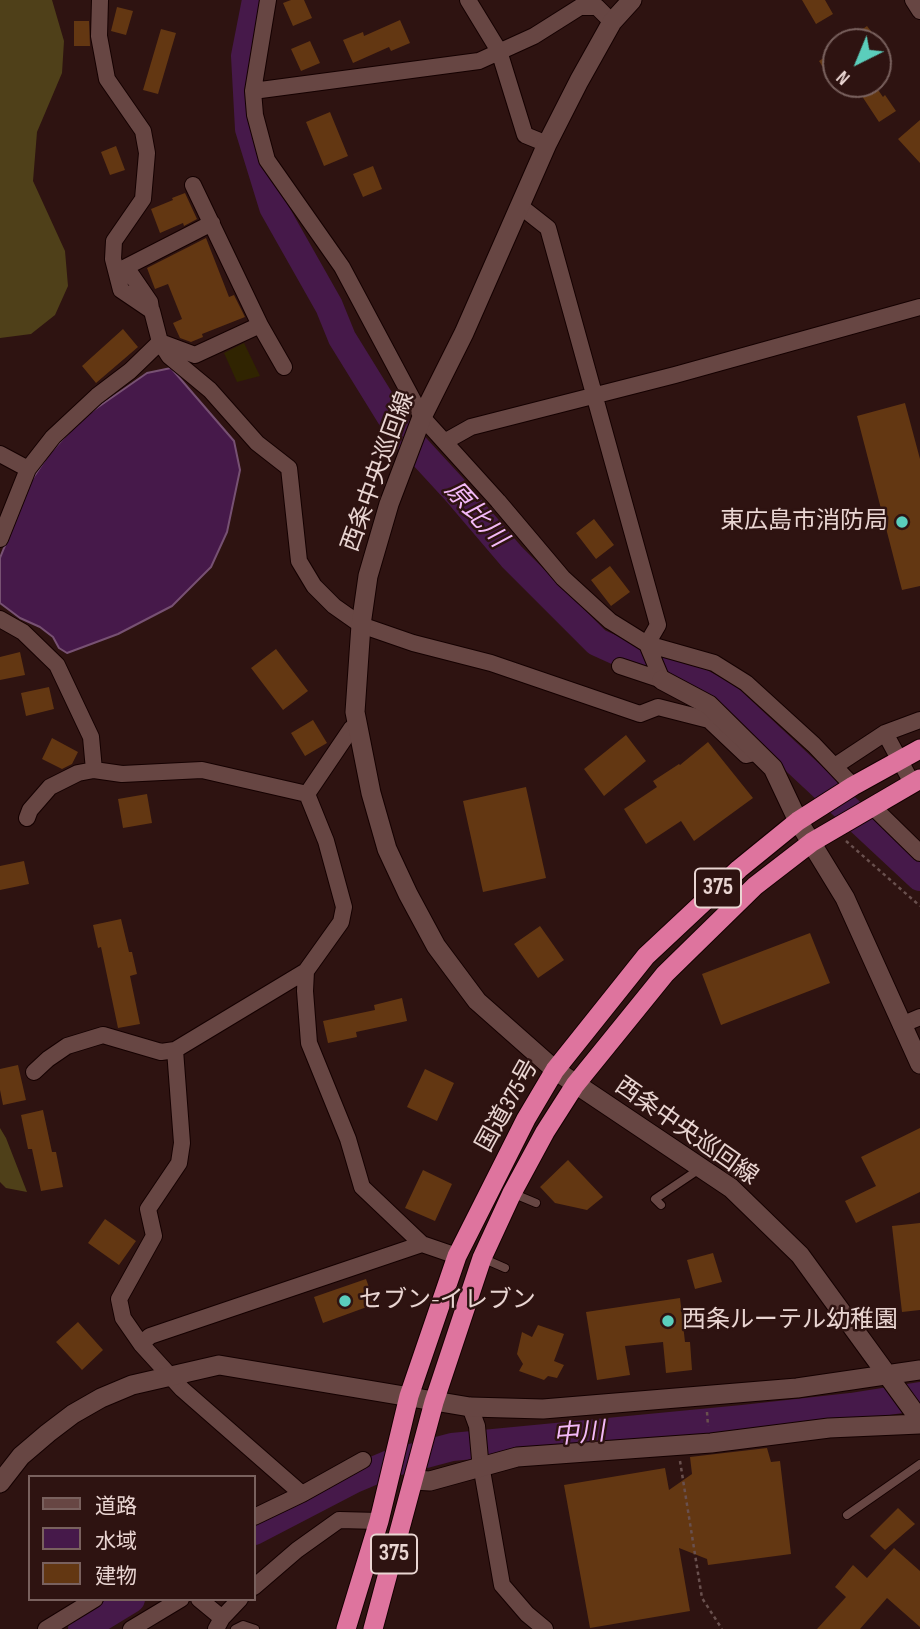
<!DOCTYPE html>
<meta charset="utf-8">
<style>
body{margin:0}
#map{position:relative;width:920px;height:1629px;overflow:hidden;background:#2e1311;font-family:"Sofia Sans Condensed","Noto Sans JP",sans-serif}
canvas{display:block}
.legend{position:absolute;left:28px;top:1475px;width:228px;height:126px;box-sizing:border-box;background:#2e1311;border:2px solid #79615e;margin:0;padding:9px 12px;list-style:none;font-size:21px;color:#e9d5d2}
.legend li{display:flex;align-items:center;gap:14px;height:35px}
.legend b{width:35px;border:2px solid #79615e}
.north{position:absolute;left:822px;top:28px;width:70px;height:70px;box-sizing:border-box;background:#2e1311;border:2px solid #79615e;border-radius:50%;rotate:223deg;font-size:19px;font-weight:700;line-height:28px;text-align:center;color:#e9d5d2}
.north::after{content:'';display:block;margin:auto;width:24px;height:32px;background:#5bcebc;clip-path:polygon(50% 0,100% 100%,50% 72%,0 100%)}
</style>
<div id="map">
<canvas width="920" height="1629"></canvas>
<ul class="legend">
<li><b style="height:9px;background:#674643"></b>道路</li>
<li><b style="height:19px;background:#46194a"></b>水域</li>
<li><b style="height:19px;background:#633712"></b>建物</li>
</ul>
<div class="north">N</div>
</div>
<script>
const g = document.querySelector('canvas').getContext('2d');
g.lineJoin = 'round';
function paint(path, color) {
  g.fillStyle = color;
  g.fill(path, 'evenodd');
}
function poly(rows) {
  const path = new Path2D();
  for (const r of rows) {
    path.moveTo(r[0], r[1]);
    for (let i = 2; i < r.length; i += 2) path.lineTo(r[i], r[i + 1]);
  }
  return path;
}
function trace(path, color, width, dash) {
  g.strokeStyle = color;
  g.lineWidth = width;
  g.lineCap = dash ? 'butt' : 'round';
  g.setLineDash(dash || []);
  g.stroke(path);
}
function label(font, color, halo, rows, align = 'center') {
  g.font = font + ' "Sofia Sans Condensed","Noto Sans JP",sans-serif';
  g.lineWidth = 5;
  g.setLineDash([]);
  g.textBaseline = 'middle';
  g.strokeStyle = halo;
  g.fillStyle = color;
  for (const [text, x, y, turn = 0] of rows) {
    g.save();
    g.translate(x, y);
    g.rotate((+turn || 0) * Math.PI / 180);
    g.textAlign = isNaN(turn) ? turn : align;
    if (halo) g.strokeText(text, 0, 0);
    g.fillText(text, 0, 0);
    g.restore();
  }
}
paint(poly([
 [244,343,260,376,237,382,224,353]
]), '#302401');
paint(poly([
 [0,0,52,0,64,41,62,73,37,132,33,181,65,251,68,286,55,315,31,334,0,338],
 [0,1128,6,1138,27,1192,6,1188,0,1182]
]), '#4f4019');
const water = poly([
 [171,368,234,441,240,470,227,532,211,567,172,606,118,634,67,653,59,648,53,637,40,627,20,618,0,603,0,558,31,481,49,454,81,419,147,373,171,368]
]);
paint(water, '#46194a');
trace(water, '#775173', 2);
trace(poly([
 [256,0,245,56,249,129,273,207,329,306,342,338,397,427,454,489,512,557,597,642,630,657,674,668,726,696,920,877],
 [254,1531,354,1479,392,1463,452,1447,743,1419,851,1407,920,1396],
 [82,1629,131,1599]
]), '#46194a', 28);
paint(poly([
 [291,0,304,0,312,18,293,26,283,3],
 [802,0,825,0,833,14,816,24],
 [117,7,133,11,126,35,111,31],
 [400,20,410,43,391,51,389,47,353,63,343,40,363,32,364,36],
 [74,21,89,21,90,46,74,46],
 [867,26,879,42,844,42],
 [161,29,176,33,158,94,143,90],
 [310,41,320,63,301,71,291,49],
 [836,50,836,88,819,61],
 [854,84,874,84,883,97,885,95,896,111,879,122],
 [330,112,348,156,324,166,306,122],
 [920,120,920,163,898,139],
 [116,146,125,170,110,175,101,152],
 [373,166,382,189,363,197,353,174],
 [185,193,197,219,184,226,183,223,160,233,151,209,173,200,172,198],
 [206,238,229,297,234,295,245,317,202,334,203,337,191,342,180,338,173,323,182,319,168,284,155,289,147,268],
 [123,329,138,347,96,383,82,366],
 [905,403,920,459,920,586,902,590,857,416],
 [594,519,614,545,596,559,576,533],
 [610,566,630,592,611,606,591,580],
 [276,649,308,691,283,710,251,668],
 [20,652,25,675,0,680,0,657],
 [49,687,54,709,26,716,21,693],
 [313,720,327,743,305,756,291,733],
 [626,735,646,761,604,796,584,769],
 [52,738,78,752,72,764,62,769,42,759],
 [708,742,753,798,694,841,681,821,646,844,624,809,657,787,653,781,679,764,680,765],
 [526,787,546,878,483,892,463,801],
 [147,794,152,823,123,828,118,799],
 [24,861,29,884,0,890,0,866],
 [121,919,129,952,132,952,137,974,130,976,140,1024,118,1028,101,947,98,948,93,925],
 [540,926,564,960,538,978,514,944],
 [810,933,830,983,721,1025,702,974],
 [402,998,407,1021,356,1032,357,1037,328,1043,323,1021,375,1010,374,1005],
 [18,1065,26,1100,3,1105,0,1090,0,1069],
 [425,1069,454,1083,437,1121,407,1107],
 [43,1110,52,1152,56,1152,63,1187,41,1191,32,1149,28,1149,21,1115],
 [920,1128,920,1192,856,1223,845,1201,876,1186,861,1157],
 [568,1160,603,1197,587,1210,555,1203,540,1187],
 [423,1170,452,1184,435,1221,405,1208],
 [105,1219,136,1241,119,1265,88,1243],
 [920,1223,920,1310,902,1312,892,1226],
 [713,1253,722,1282,695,1289,687,1260],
 [366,1279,375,1304,323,1323,314,1297],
 [680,1298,685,1342,690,1342,692,1370,666,1373,663,1342,625,1346,630,1375,597,1380,586,1312],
 [78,1322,103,1350,82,1370,56,1342],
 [538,1325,564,1334,554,1361,564,1365,557,1378,548,1376,544,1380,519,1371,523,1364,517,1354,522,1332,532,1337],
 [767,1448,771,1462,780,1461,791,1554,708,1565,707,1559,679,1548,690,1611,590,1628,564,1485,665,1468,669,1490,692,1474,690,1457],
 [898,1508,915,1524,885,1550,870,1536],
 [894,1548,920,1571,920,1627,887,1598,860,1629,817,1629,846,1597,835,1587,853,1565,867,1578]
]), '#633712');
const service = poly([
 [512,1193,536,1203],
 [661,1205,655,1199,701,1168],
 [482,1258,505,1268],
 [847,1515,920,1464],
 [235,1629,243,1625,255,1629]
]);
const minor = poly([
 [100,0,99,36,107,79,143,131,147,153,143,199,114,241,113,259,121,290,152,311,160,342,169,356,210,390,257,443,289,468,299,561,314,586,334,606,361,625,413,643,491,663,640,714,658,707,709,720,746,755,758,752],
 [268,0,253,91,255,115,267,160,342,267,422,417,498,501,563,578,610,621,647,644,714,663,746,683,814,745,853,786],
 [468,0,499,51,525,135,547,144],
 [913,0,920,11],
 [253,91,479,61,534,36,580,7,597,7,612,22],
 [193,185,260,325,284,367],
 [520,206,548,228,658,625,647,644,662,680],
 [151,309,150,302,126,267,212,223],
 [160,342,195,355,260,325],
 [446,441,471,427,675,375,920,307],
 [0,454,28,469],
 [0,539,28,469,53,437,97,396,130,371,160,342],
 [0,619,23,632,57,665,91,737,94,770,122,774,202,770,307,794],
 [620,666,662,680],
 [885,733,912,783],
 [835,766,885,733,920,720],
 [307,794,351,729,357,724],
 [872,806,920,853],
 [27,818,30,810,50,787,78,773,94,770],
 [306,971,305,991,309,1043,348,1139,362,1187,422,1244,457,1256],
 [901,1025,920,1017],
 [34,1072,48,1059,67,1046,103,1035,161,1052,175,1050],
 [141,1344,150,1336,422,1244],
 [470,1407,477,1426,480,1459,502,1585,527,1614,545,1629],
 [302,1494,182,1389,141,1344,123,1318,119,1299,154,1236,148,1209,179,1163,182,1143,175,1050,306,971,341,922,344,907,326,841,307,794],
 [254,1517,302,1494,363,1460],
 [254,1587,297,1550,339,1520,379,1521],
 [199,1599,222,1618],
 [46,1629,95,1599],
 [131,1629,181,1599],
 [216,1629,222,1618,240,1599]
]);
const tertiary = poly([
 [632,0,612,22,579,81,547,144,464,333,422,417,389,504,368,576,361,625,355,712,371,793,387,849,408,894,436,946,477,1001,555,1070,731,1188,800,1255,920,1420],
 [662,680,709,705,773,768,798,821,845,898,920,1064],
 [414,1480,430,1481,517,1457,711,1443,829,1428,920,1424],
 [0,1483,21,1456,48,1433,73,1414,101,1398,132,1385,219,1365,470,1407,543,1409,797,1388,920,1370]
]);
const trunk = poly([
 [346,1629,379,1521,409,1396,457,1256,526,1119,555,1070,646,956,739,869,798,821,853,786,920,749],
 [373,1629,434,1402,482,1258,512,1193,545,1132,575,1085,665,974,755,886,812,842,920,779]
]);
trace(service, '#150101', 10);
trace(minor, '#150101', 18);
trace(tertiary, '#150101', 21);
trace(trunk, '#150101', 21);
trace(poly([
 [846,841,920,906],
 [707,1412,708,1426],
 [680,1461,702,1598,722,1629]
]), '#69504e', 2.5, [3.5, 3.5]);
trace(service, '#674643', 8);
trace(minor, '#674643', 16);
trace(tertiary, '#674643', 19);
trace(trunk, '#de749e', 19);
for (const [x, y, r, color] of [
 [902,522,7,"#5bcebc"],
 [345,1301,7,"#5bcebc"],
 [668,1321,7,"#5bcebc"]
]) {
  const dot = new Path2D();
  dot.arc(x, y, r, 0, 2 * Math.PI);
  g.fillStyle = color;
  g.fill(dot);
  trace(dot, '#2e1311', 2.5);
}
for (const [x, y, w] of [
 [718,888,46],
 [394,1554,46]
]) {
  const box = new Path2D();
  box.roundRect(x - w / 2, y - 19.5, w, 39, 5);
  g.fillStyle = '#2e1311';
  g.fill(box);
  trace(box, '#e9d5d2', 2);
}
label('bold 23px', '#e9d5d2', null, [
 ["375",718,888],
 ["375",394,1554]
]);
label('24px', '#e9d5d2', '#2e1311', [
 ["西条中央巡回線",379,472,-70],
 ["国道375号",508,1106,-61],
 ["西条中央巡回線",686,1132,35]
]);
label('24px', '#e9d5d2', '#2e1311', [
 ["東広島市消防局",888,522,"right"],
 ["セブン-イレブン",359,1301],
 ["西条ルーテル幼稚園",682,1321]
], 'left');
label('italic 26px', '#f2b9f7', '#2e1311', [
 ["原比川",475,515,48],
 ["中川",579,1435,-5]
]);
</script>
